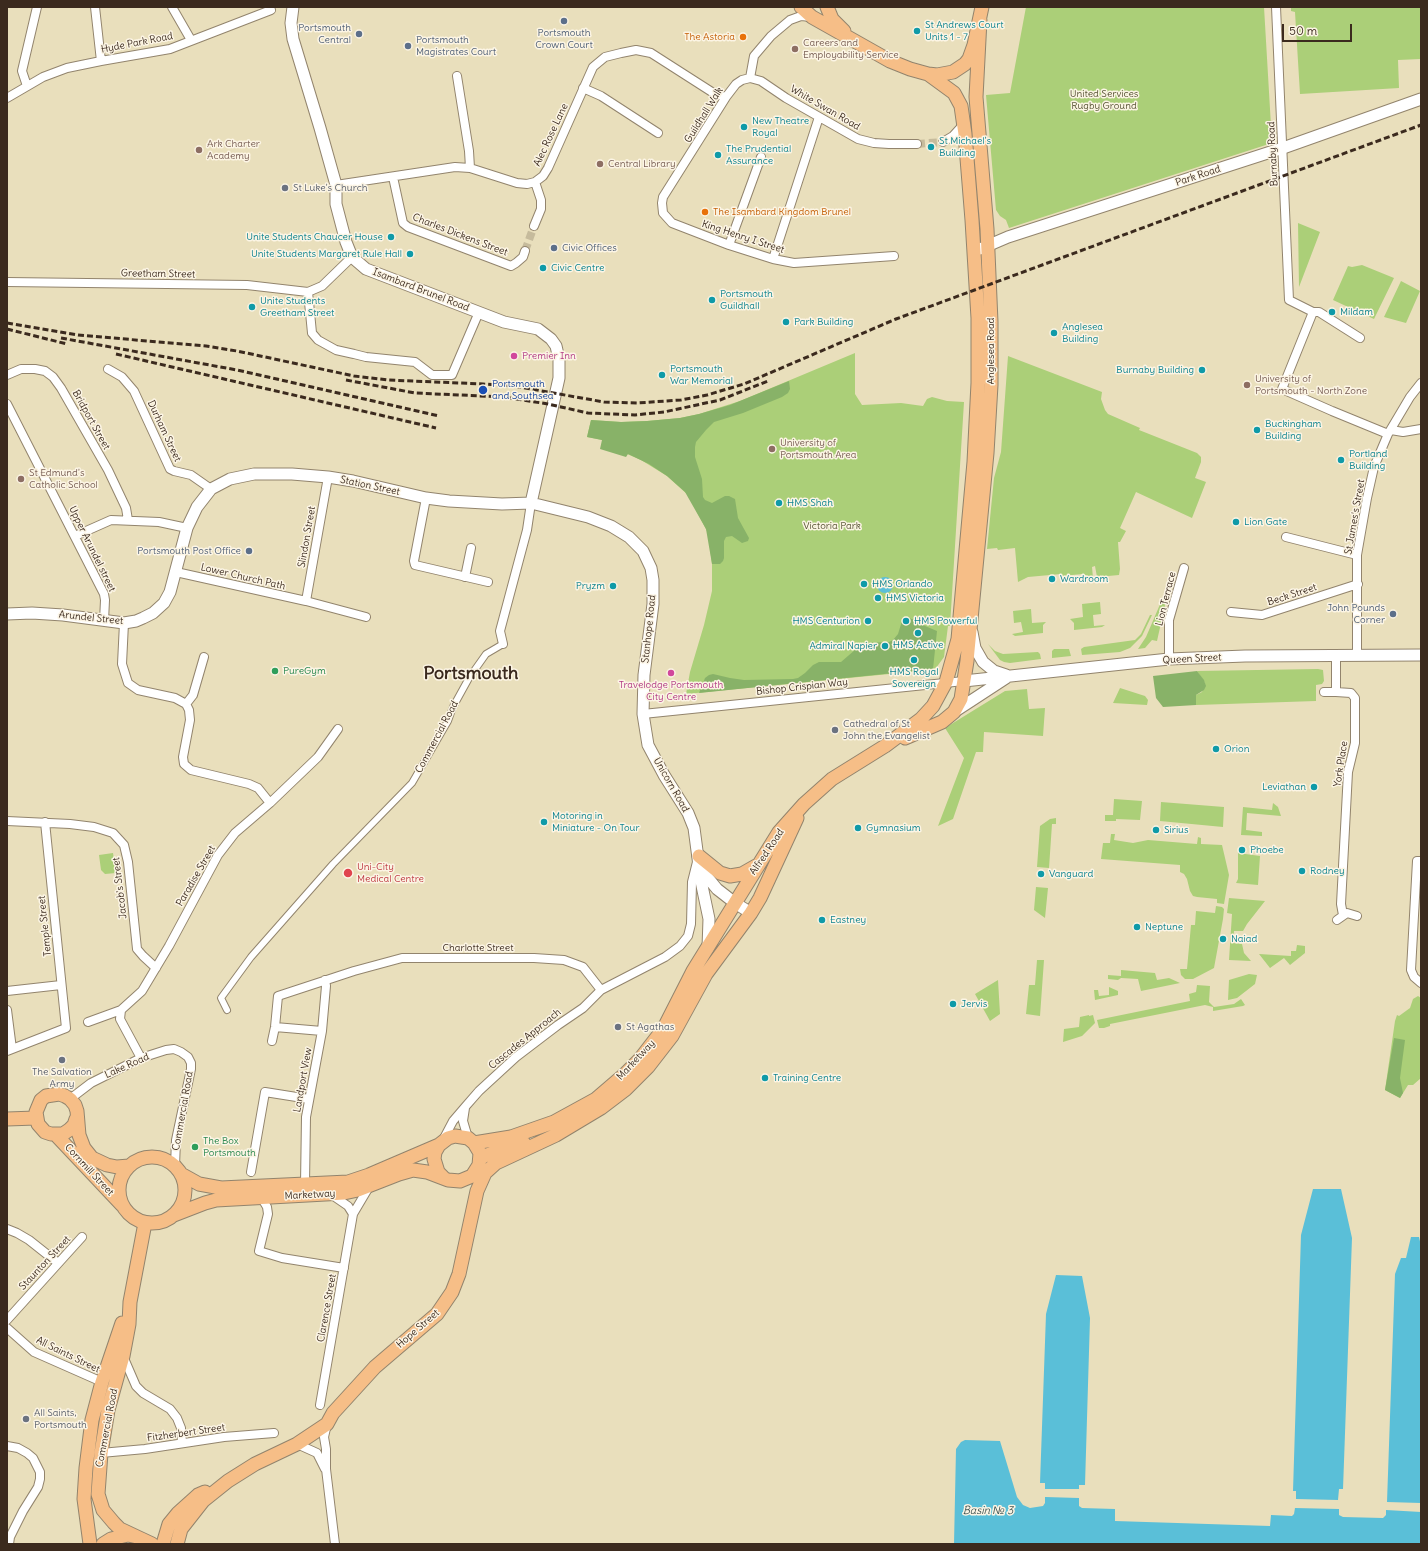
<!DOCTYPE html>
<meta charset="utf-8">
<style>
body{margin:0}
#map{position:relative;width:1428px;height:1551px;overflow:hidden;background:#e9dfbc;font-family:Delius,sans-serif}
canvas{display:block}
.frame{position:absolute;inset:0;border:8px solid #3b2a1e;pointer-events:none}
.scale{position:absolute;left:1282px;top:24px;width:70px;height:18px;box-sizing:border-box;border:2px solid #3b2a1e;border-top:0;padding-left:5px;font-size:12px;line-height:14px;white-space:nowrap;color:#3b2a1e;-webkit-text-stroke:3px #fcf5e5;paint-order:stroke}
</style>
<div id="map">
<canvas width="1428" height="1551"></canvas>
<div class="frame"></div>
<div class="scale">50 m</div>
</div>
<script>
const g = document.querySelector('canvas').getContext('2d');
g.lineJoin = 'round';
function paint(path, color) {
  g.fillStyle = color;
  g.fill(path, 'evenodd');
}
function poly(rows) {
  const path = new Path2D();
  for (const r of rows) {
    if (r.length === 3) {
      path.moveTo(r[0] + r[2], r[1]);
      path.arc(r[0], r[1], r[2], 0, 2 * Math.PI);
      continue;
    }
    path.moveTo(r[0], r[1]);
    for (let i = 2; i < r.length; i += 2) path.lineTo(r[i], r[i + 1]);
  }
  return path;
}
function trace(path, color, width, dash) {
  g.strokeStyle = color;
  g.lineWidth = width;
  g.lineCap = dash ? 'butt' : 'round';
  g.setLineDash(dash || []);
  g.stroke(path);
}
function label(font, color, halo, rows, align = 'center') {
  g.font = font + ' Delius,sans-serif';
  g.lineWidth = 3;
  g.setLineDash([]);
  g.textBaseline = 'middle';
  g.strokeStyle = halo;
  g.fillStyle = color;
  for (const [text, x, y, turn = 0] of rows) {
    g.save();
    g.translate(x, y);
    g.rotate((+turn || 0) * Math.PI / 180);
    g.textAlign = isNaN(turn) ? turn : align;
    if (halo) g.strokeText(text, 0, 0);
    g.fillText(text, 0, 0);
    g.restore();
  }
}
paint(poly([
 [1026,7,1264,7,1272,143,1009,228,1006,220,1000,216,996,210,986,95,1010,93],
 [1291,7,1421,7,1421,59,1398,60,1399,88,1300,94,1295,12,1291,11],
 [1298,223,1320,232,1299,287],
 [1362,265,1394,278,1374,319,1333,300,1348,266,1352,267],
 [1401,281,1420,291,1406,323,1384,317],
 [855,353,855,394,862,405,901,403,923,406,927,399,932,397,947,401,964,402,950,626,948,626,944,657,936,668,930,670,686,694,690,672,704,625,712,591,712,564,708,533,688,495,667,476,641,460,602,443,602,440,587,437,591,420,621,422,647,421,680,418,699,414,740,401],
 [1008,356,1102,392,1101,399,1105,410,1108,414,1140,428,1139,430,1197,453,1201,457,1201,462,1195,478,1206,482,1192,518,1136,492,1120,528,1126,531,1120,542,1118,542,1120,569,1119,575,1097,577,1095,566,1092,567,1093,578,1083,574,1061,576,1061,574,1028,577,1018,582,1015,548,998,550,997,548,987,549,994,478,1001,452],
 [1164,595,1167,596,1157,641,1152,640,1145,648,1138,649,1146,637],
 [1100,602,1101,614,1093,615,1094,626,1105,625,1102,627,1074,630,1074,623,1070,619,1083,617,1082,604],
 [1031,609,1032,623,1046,622,1043,625,1043,633,1015,636,1012,634,1023,632,1021,622,1014,623,1013,611],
 [1150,615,1152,615,1142,636,1130,648,1120,652,1082,655,1081,649,1084,647,1135,640,1141,634],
 [988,644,995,651,1003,654,1038,652,1040,654,1041,659,1010,663,1004,662,1000,660],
 [1054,649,1069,649,1071,656,1052,658,1052,651],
 [1318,669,1323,670,1324,681,1322,684,1316,685,1316,701,1196,705,1195,697,1196,695,1202,692,1205,683,1197,671],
 [1120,688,1145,696,1148,700,1147,705,1113,703],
 [1027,689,1029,709,1045,708,1043,736,984,732,983,752,976,752,953,819,938,826,964,758,945,728,1005,691],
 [1114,799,1142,801,1140,820,1116,819,1116,821,1105,821,1105,815,1113,815],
 [1161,802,1224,807,1223,827,1160,821],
 [1273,803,1278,807,1281,816,1247,813,1246,830,1262,832,1262,836,1241,835,1243,807,1272,810],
 [1056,818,1056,824,1052,824,1049,868,1037,867,1040,826,1050,819],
 [1111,834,1115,834,1114,840,1133,843,1148,840,1197,844,1198,837,1201,838,1201,844,1222,845,1229,875,1224,904,1217,903,1217,899,1197,897,1193,896,1190,891,1187,879,1184,874,1180,872,1180,865,1101,859,1103,843,1110,843],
 [113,853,116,873,105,874,101,870,99,855],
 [1238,853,1260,856,1258,885,1236,883,1238,879],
 [1036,887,1048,888,1045,918,1034,910],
 [1229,898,1265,901,1247,924,1243,931,1234,931,1233,943,1242,944,1244,953,1251,961,1229,960,1232,914,1227,913],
 [1216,906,1222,907,1224,909,1223,919,1214,968,1193,979,1185,979,1181,975,1180,969,1187,969,1191,925,1195,925,1196,911,1215,913],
 [1297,945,1305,946,1305,953,1290,965,1284,958,1270,968,1259,954,1291,956,1291,951,1296,951],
 [1037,960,1044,960,1040,1016,1026,1014,1029,985,1035,985],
 [1121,970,1155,973,1157,980,1169,978,1180,983,1141,991,1138,979,1121,978,1118,980,1108,979,1108,975,1121,976],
 [1249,974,1257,975,1255,984,1237,998,1228,1000,1229,980],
 [998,980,1000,1014,990,1021,975,994],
 [1197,985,1210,986,1209,1002,1214,1007,1234,1004,1241,999,1245,1005,1243,1006,1213,1011,1213,1007,1205,1005,1110,1024,1110,1026,1104,1028,1099,1028,1097,1020,1190,1001,1189,994,1196,992],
 [1109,987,1118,991,1118,995,1095,1000,1094,990,1098,990,1099,996,1109,995],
 [1418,996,1421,998,1421,1078,1413,1085,1408,1085,1400,1098,1385,1090,1395,1021,1397,1015,1399,1016,1410,1008,1413,999],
 [1089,1015,1089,1016,1093,1015,1095,1023,1082,1036,1063,1042,1064,1029,1079,1027,1080,1017]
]), '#abcf78');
paint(poly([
 [789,381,790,389,788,393,782,397,743,413,714,422,706,430,696,442,695,447,695,457,702,479,703,497,705,500,712,503,725,496,729,496,735,499,738,518,749,538,748,541,742,543,732,536,726,537,724,541,724,558,723,561,720,564,712,564,706,529,685,492,667,476,649,464,628,454,626,457,600,449,602,440,587,437,591,420,621,422,647,421,680,418,699,414,730,405],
 [908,618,916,620,925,626,937,631,933,669,699,693,705,678,709,675,713,674,730,678,744,680,793,679,798,678,805,673,813,665,819,662,841,662,863,643,889,642,893,640,898,634,902,621],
 [1197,671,1204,680,1206,686,1204,690,1196,695,1196,705,1163,707,1156,698,1153,676],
 [1394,1038,1405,1040,1400,1078,1403,1093,1400,1098,1385,1090]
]), '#88b268');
paint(poly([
 [885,585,8],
 [1313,1189,1341,1189,1352,1238,1343,1489,1339,1489,1338,1500,1296,1499,1296,1491,1293,1491,1301,1235],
 [1411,1237,1419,1237,1421,1246,1421,1503,1387,1502,1395,1274,1401,1258,1406,1258],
 [1056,1275,1082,1276,1090,1318,1085,1485,1079,1485,1079,1489,1045,1489,1045,1483,1040,1483,1046,1314],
 [965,1440,1000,1441,1017,1497,1023,1505,1030,1508,1043,1506,1045,1503,1045,1497,1079,1498,1079,1506,1082,1508,1115,1509,1115,1521,1270,1526,1271,1515,1292,1516,1294,1514,1295,1508,1339,1509,1339,1515,1343,1517,1383,1518,1386,1515,1386,1510,1421,1512,1421,1544,954,1544,956,1449,961,1442]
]), '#5abfd8');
trace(poly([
 [917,144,943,142],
 [525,251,534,226]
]), '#c6bb9c', 8, [8, 4]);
const pedestrian = poly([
 [227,1010,221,998,251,957,333,864,412,783,448,721,453,707,469,678,486,654,503,644]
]);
const minor = poly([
 [95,7,101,61],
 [172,7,191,40],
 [1276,7,1289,300,1313,312,1282,389,1332,411,1388,434],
 [457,76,469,151,470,168],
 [750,78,754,56,771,36,790,20,801,16,811,17],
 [27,86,22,71,37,7],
 [583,88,601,96,658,133],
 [7,98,43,77,67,68,101,61,170,49,271,10],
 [943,142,953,136,964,124],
 [393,177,403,223,408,227,511,266,516,263,523,257,525,251],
 [336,185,455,167,470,168,517,183,527,184,535,182,543,176,548,168,593,67,605,57,621,53,636,50,651,53,715,94,726,97],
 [534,226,541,209,541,200,535,182],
 [729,245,761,157],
 [894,256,794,263,773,259,729,245,672,223,663,213,662,203,663,197,726,97,736,84,742,80,750,78,761,81,786,98,858,139,874,143,889,144,917,144],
 [773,259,819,117],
 [7,282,247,285,308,292],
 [308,292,312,333,318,340,336,350,354,354,366,357,415,362,432,375,452,375,479,312],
 [308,292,322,286,352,257],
 [1313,312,1319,312,1360,338],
 [108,369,122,377,134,391,170,469,174,471,191,475,211,489],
 [7,375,21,369,35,369,45,371,53,377,61,388,108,470,126,508,128,520],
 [7,404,104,594,105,600,104,621],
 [1391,430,1403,432,1421,429],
 [426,498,414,561,415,565,488,582],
 [75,536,111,520,159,522,187,528],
 [1286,537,1357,555],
 [176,572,306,601,366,617],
 [465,577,471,548],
 [306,601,328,477],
 [1231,612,1262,615,1358,584],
 [124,623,122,664,128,683,138,690,175,698,186,704],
 [503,644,500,631,527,530,531,503],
 [1357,654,1357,555,1367,498,1374,467,1388,434,1410,397,1421,383],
 [1336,655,1336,692,1351,693,1355,698,1355,743,1348,772,1341,904,1343,915],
 [1169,659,1169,620,1184,568],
 [1324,692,1336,692],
 [186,704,189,710,190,720,183,757,184,764,191,770,249,784,258,788,270,803],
 [186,704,193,695,204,657],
 [643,714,964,681],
 [7,821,70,824,94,827,113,833,124,845,128,862,137,949,143,956,156,968],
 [1421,861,1417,861,1411,970,1414,977,1421,983],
 [1337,920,1347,913,1357,916],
 [7,991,61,985],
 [7,1010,12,1049],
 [121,1010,120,1019,141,1058],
 [88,1022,121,1010,142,991,169,946,218,855,235,833,270,803,318,757,338,729],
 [275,1027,322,1031],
 [272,1041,275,1027,278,996,354,971,402,958,534,958,564,960,583,967,601,990],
 [7,1051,66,1028,45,822],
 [70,1099,91,1083,141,1058,166,1050,174,1049,181,1052,188,1057,191,1063,191,1069,176,1140,175,1166],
 [465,1108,463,1121,468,1138],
 [443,1140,453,1121,465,1107,479,1091,516,1057,558,1025,583,1008,601,990,665,957,680,946,688,936,691,924,692,882,697,862],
 [251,1172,265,1092,309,1099],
 [305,1184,306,1117,322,1031,326,986,325,980],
 [332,1195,348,1206,353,1214],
 [261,1197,267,1207,268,1214,259,1251,282,1258,344,1268],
 [7,1229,17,1233,29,1240,58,1263],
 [7,1320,82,1237],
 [7,1328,34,1352,102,1382],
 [123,1356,136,1386,143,1393,170,1409,177,1418,181,1428,182,1443],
 [320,1405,353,1214,369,1187],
 [327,1424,324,1437,326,1449,326,1469,335,1544],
 [297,1444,317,1453,325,1469],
 [7,1446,18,1448,27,1453,33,1458,40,1472,40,1479,38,1487,23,1511,10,1537,9,1544],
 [101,1453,145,1449,224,1437,274,1433]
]);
const tertiary = poly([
 [293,7,291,23,293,39,320,128,336,185,336,204,346,242,352,257,366,269,504,322,538,329,551,339,556,346,559,359,559,378,531,503],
 [980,249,1008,237,1283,148,1421,99],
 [7,614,32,613,63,615,124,623,136,621,143,618,153,613,164,603,170,592,187,528,197,507,211,489,230,479,254,474,292,474,328,477,353,481,426,498,449,501,502,504,531,503,588,517,611,526,629,537,643,551,651,568,653,580,653,604,644,675,643,714,648,745,664,775,688,813,694,828,701,881,709,919,708,948],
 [972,632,975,648,983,662,994,671,1006,675],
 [964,681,1169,659,1245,656,1421,655],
 [954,712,1006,678],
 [702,866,708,878,717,889,735,903,751,913]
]);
const primary = poly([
 [801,7,812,17,890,61,910,69,928,74,937,75,953,72,965,64,969,59,974,45,982,7],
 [827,7,832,19,844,31],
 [905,738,942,722,954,712,961,699,967,661,987,453,991,385,991,322,987,229,976,97,980,20],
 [699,856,720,873,730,876,742,874,756,866],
 [7,1119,36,1118],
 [76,1119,74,1125,69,1130,63,1134,51,1134,45,1132,38,1124,36,1112,41,1100,46,1096,59,1094,65,1096,70,1099,75,1105,77,1111,79,1135,84,1148,92,1158,107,1165,117,1167,129,1166],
 [56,1135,122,1205],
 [474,1143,511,1137,554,1122,596,1099,624,1075,640,1059,664,1028,693,971,779,832,804,804,832,779,885,746,921,719,933,706,946,682,958,639,974,462,978,383,978,318,972,220,965,134,961,106,954,93,928,74],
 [152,1190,33],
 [480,1159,484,1156,524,1143],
 [181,1174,199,1184,221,1188,348,1182,369,1175,439,1145],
 [174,1215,205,1203,216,1200,344,1193,358,1190,399,1174,413,1170,427,1172,448,1180,460,1181,472,1176,479,1165,480,1153,474,1143,468,1138,455,1136,448,1138,439,1145,435,1152,434,1159,438,1172,443,1177],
 [137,1537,120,1529,114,1523,103,1510,98,1494,101,1453,108,1410,123,1356,129,1324,130,1302,145,1223],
 [90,1544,84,1499,86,1468,92,1420,102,1382,122,1323],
 [103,1544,111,1539,128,1535,137,1537,152,1544],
 [163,1544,169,1524,178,1513,198,1495,205,1492],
 [177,1544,181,1529,203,1501,228,1481,255,1464,297,1444,327,1424,333,1413,375,1367,437,1314,452,1292,459,1274,477,1191,485,1173,496,1163,556,1135,601,1108,626,1089,648,1067,672,1036,706,974,751,913,760,898,797,818]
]);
trace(pedestrian, '#92846d', 8);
trace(minor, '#92846d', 10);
trace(tertiary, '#92846d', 13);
trace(primary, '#92846d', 15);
trace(pedestrian, '#fff', 6);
trace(minor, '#fff', 8);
trace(tertiary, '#fff', 11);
trace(primary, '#f6be87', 13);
trace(poly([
 [7,323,78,335,206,346,237,351,354,376,389,380,483,384,514,386,604,402,637,403,681,400,707,395,744,384,896,319,1421,125],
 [7,329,67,344],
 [61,338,237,370,439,416],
 [116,354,436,428],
 [346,380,415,393,504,397,548,404,588,413,635,415,664,412,720,400,768,381]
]), '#3b2a1e', 3, [6, 3]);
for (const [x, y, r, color] of [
 [564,21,4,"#5c6f8a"],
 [917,31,4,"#0f9aa8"],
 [359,34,4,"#5c6f8a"],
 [743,37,4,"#e8710a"],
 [408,46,4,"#5c6f8a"],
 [795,49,4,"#8d6e63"],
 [744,127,4,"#0f9aa8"],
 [931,147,4,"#0f9aa8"],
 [199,150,4,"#8d6e63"],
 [718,155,4,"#0f9aa8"],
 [600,164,4,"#8d6e63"],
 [285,188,4,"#6b7280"],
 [705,212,4,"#e8710a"],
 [391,237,4,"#0f9aa8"],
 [554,248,4,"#5c6f8a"],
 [410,254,4,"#0f9aa8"],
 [543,268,4,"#0f9aa8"],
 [712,300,4,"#0f9aa8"],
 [252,307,4,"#0f9aa8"],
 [1332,312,4,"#0f9aa8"],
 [786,322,4,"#0f9aa8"],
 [1054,333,4,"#0f9aa8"],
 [514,356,4,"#d1479c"],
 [1202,370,4,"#0f9aa8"],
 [662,375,4,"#0f9aa8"],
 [1247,385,4,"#8d6e63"],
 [483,390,5,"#1a4fb4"],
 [1257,430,4,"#0f9aa8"],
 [772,449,4,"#8d6e63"],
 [1341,460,4,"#0f9aa8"],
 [21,479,4,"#8d6e63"],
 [779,503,4,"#0f9aa8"],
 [1236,522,4,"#0f9aa8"],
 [249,551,4,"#5c6f8a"],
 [1052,579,4,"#0f9aa8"],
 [864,584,4,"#0f9aa8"],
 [613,586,4,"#0f9aa8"],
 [878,598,4,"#0f9aa8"],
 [1393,614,4,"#5c6f8a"],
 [868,621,4,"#0f9aa8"],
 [906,621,4,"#0f9aa8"],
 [918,633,4,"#0f9aa8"],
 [885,646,4,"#0f9aa8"],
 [914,660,4,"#0f9aa8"],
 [275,671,4,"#2e9e5b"],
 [671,673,4,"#d1479c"],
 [835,730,4,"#6b7280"],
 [1216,749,4,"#0f9aa8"],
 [1314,787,4,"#0f9aa8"],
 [544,822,4,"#0f9aa8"],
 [858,828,4,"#0f9aa8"],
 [1156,830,4,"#0f9aa8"],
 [1242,850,4,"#0f9aa8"],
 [1302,871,4,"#0f9aa8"],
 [348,873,5,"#e0444e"],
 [1041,874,4,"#0f9aa8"],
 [822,920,4,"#0f9aa8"],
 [1137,927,4,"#0f9aa8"],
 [1223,939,4,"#0f9aa8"],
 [953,1004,4,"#0f9aa8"],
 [618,1027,4,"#6b7280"],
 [62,1060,4,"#6b7280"],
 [765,1078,4,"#0f9aa8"],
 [195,1147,4,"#2e9e5b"],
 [26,1419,4,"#6b7280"]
]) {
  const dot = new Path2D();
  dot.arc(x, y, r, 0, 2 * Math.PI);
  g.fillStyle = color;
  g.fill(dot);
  trace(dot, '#fcf5e5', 1.5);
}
label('10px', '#0d838f', '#fcf5e5', [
 ["St Andrews Court",925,25],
 ["Units 1 - 7",925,37],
 ["New Theatre",752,121],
 ["Royal",752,133],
 ["St Michael's",939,141],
 ["Building",939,153],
 ["The Prudential",726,149],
 ["Assurance",726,161],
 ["Unite Students Chaucer House",383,237,"right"],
 ["Unite Students Margaret Rule Hall",402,254,"right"],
 ["Civic Centre",551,268],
 ["Portsmouth",720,294],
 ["Guildhall",720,306],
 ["Unite Students",260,301],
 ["Greetham Street",260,313],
 ["Mildam",1340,312],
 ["Park Building",794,322],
 ["Anglesea",1062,327],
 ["Building",1062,339],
 ["Portsmouth",670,369],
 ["War Memorial",670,381],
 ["Burnaby Building",1194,370,"right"],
 ["Buckingham",1265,424],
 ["Building",1265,436],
 ["Portland",1349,454],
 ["Building",1349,466],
 ["HMS Shah",787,503],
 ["Lion Gate",1244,522],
 ["Wardroom",1060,579],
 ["HMS Orlando",872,584],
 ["Pryzm",605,586,"right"],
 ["HMS Victoria",886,598],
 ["HMS Centurion",860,621,"right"],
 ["HMS Powerful",914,621],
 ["HMS Active",918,645,"center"],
 ["Admiral Napier",877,646,"right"],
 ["HMS Royal",914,672,"center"],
 ["Sovereign",914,684,"center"],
 ["Orion",1224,749],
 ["Leviathan",1306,787,"right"],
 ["Motoring in",552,816],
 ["Miniature - On Tour",552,828],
 ["Gymnasium",866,828],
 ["Sirius",1164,830],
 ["Phoebe",1250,850],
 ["Rodney",1310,871],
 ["Vanguard",1049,874],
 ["Eastney",830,920],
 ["Neptune",1145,927],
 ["Naiad",1231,939],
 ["Jervis",961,1004],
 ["Training Centre",773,1078]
], 'left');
label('10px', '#4e5e75', '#fcf5e5', [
 ["Portsmouth",351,28],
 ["Central",351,40],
 ["Portsmouth",564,33,"center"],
 ["Crown Court",564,45,"center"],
 ["Portsmouth",416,40,"left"],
 ["Magistrates Court",416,52,"left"],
 ["Civic Offices",562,248,"left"],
 ["Portsmouth Post Office",241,551],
 ["John Pounds",1385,608],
 ["Corner",1385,620]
], 'right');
label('10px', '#c56008', '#fcf5e5', [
 ["The Astoria",735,37],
 ["The Isambard Kingdom Brunel",713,212,"left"]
], 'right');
label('10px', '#3b2a1e', '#fcf5e5', [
 ["Hyde Park Road",137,43,-11],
 ["White Swan Road",825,108,30],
 ["Guildhall Walk",704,115,-58],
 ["Alec Rose Lane",551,135,-65],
 ["Burnaby Road",1273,154,-93],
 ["Park Road",1198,176,-18],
 ["Charles Dickens Street",460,235,21],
 ["King Henry I Street",743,237,18],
 ["Greetham Street",158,274,1],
 ["Isambard Brunel Road",421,290,21],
 ["Anglesea Road",991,351,-90],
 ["Bridport Street",91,420,61],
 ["Durham Street",164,431,65],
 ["Station Street",370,486,12],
 ["St James's Street",1355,517,-80],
 ["Slindon Street",307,537,-80],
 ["Upper Arundel street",92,549,64],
 ["Lower Church Path",243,577,13],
 ["Beck Street",1292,595,-18],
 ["Lion Terrace",1166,599,-76],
 ["Arundel Street",91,618,6],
 ["Stanhope Road",649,629,-84],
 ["Queen Street",1192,659,-3],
 ["Bishop Crispian Way",802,687,-6],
 ["Commercial Road",437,737,-62],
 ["York Place",1341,764,-81],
 ["Unicorn Road",671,785,60],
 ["Alfred Road",767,852,-56],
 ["Paradise Street",196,876,-60],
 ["Jacob's Street",120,888,-97],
 ["Temple Street",45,926,-96],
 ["Charlotte Street",478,948],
 ["Cascades Approach",525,1039,-39],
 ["Marketway",636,1060,-47],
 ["Lake Road",127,1066,-24],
 ["Landport View",303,1080,-80],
 ["Commercial Road",183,1111,-80],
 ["Cornmill Street",89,1170,47],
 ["Marketway",310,1195,-3],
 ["Staunton Street",45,1263,-47],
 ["Clarence Street",327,1308,-80],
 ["Hope Street",418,1329,-41],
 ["All Saints Street",68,1355,26],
 ["Commercial Road",107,1428,-79],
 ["Fitzherbert Street",186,1433,-8]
]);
label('10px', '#785e54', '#fcf5e5', [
 ["Careers and",803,43],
 ["Employability Service",803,55],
 ["Ark Charter",207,144],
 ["Academy",207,156],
 ["Central Library",608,164],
 ["University of",1255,379],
 ["Portsmouth - North Zone",1255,391],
 ["University of",780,443],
 ["Portsmouth Area",780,455],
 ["St Edmund's",29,473],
 ["Catholic School",29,485]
], 'left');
label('10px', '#575334', '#fcf5e5', [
 ["United Services",1104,94],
 ["Rugby Ground",1104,106],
 ["Victoria Park",832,526]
]);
label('10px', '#5b616d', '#fcf5e5', [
 ["St Luke's Church",293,188],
 ["Cathedral of St",843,724],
 ["John the Evangelist",843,736],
 ["St Agathas",626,1027],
 ["The Salvation",62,1072,"center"],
 ["Army",62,1084,"center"],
 ["All Saints,",34,1413],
 ["Portsmouth",34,1425]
], 'left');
label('10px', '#b23c85', '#fcf5e5', [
 ["Premier Inn",522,356],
 ["Travelodge Portsmouth",671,685,"center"],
 ["City Centre",671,697,"center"]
], 'left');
label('10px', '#164399', '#fcf5e5', [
 ["Portsmouth",492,384],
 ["and Southsea",492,396]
], 'left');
label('10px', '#27864d', '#fcf5e5', [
 ["PureGym",283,671],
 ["The Box",203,1141],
 ["Portsmouth",203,1153]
], 'left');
label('10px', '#be3a42', '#fcf5e5', [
 ["Uni-City",357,867],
 ["Medical Centre",357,879]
], 'left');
label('italic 11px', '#445756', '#fcf5e5', [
 ["Basin № 3",988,1511]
]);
label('bold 18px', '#3b2a1e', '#fcf5e5', [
 ["Portsmouth",471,674]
]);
</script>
